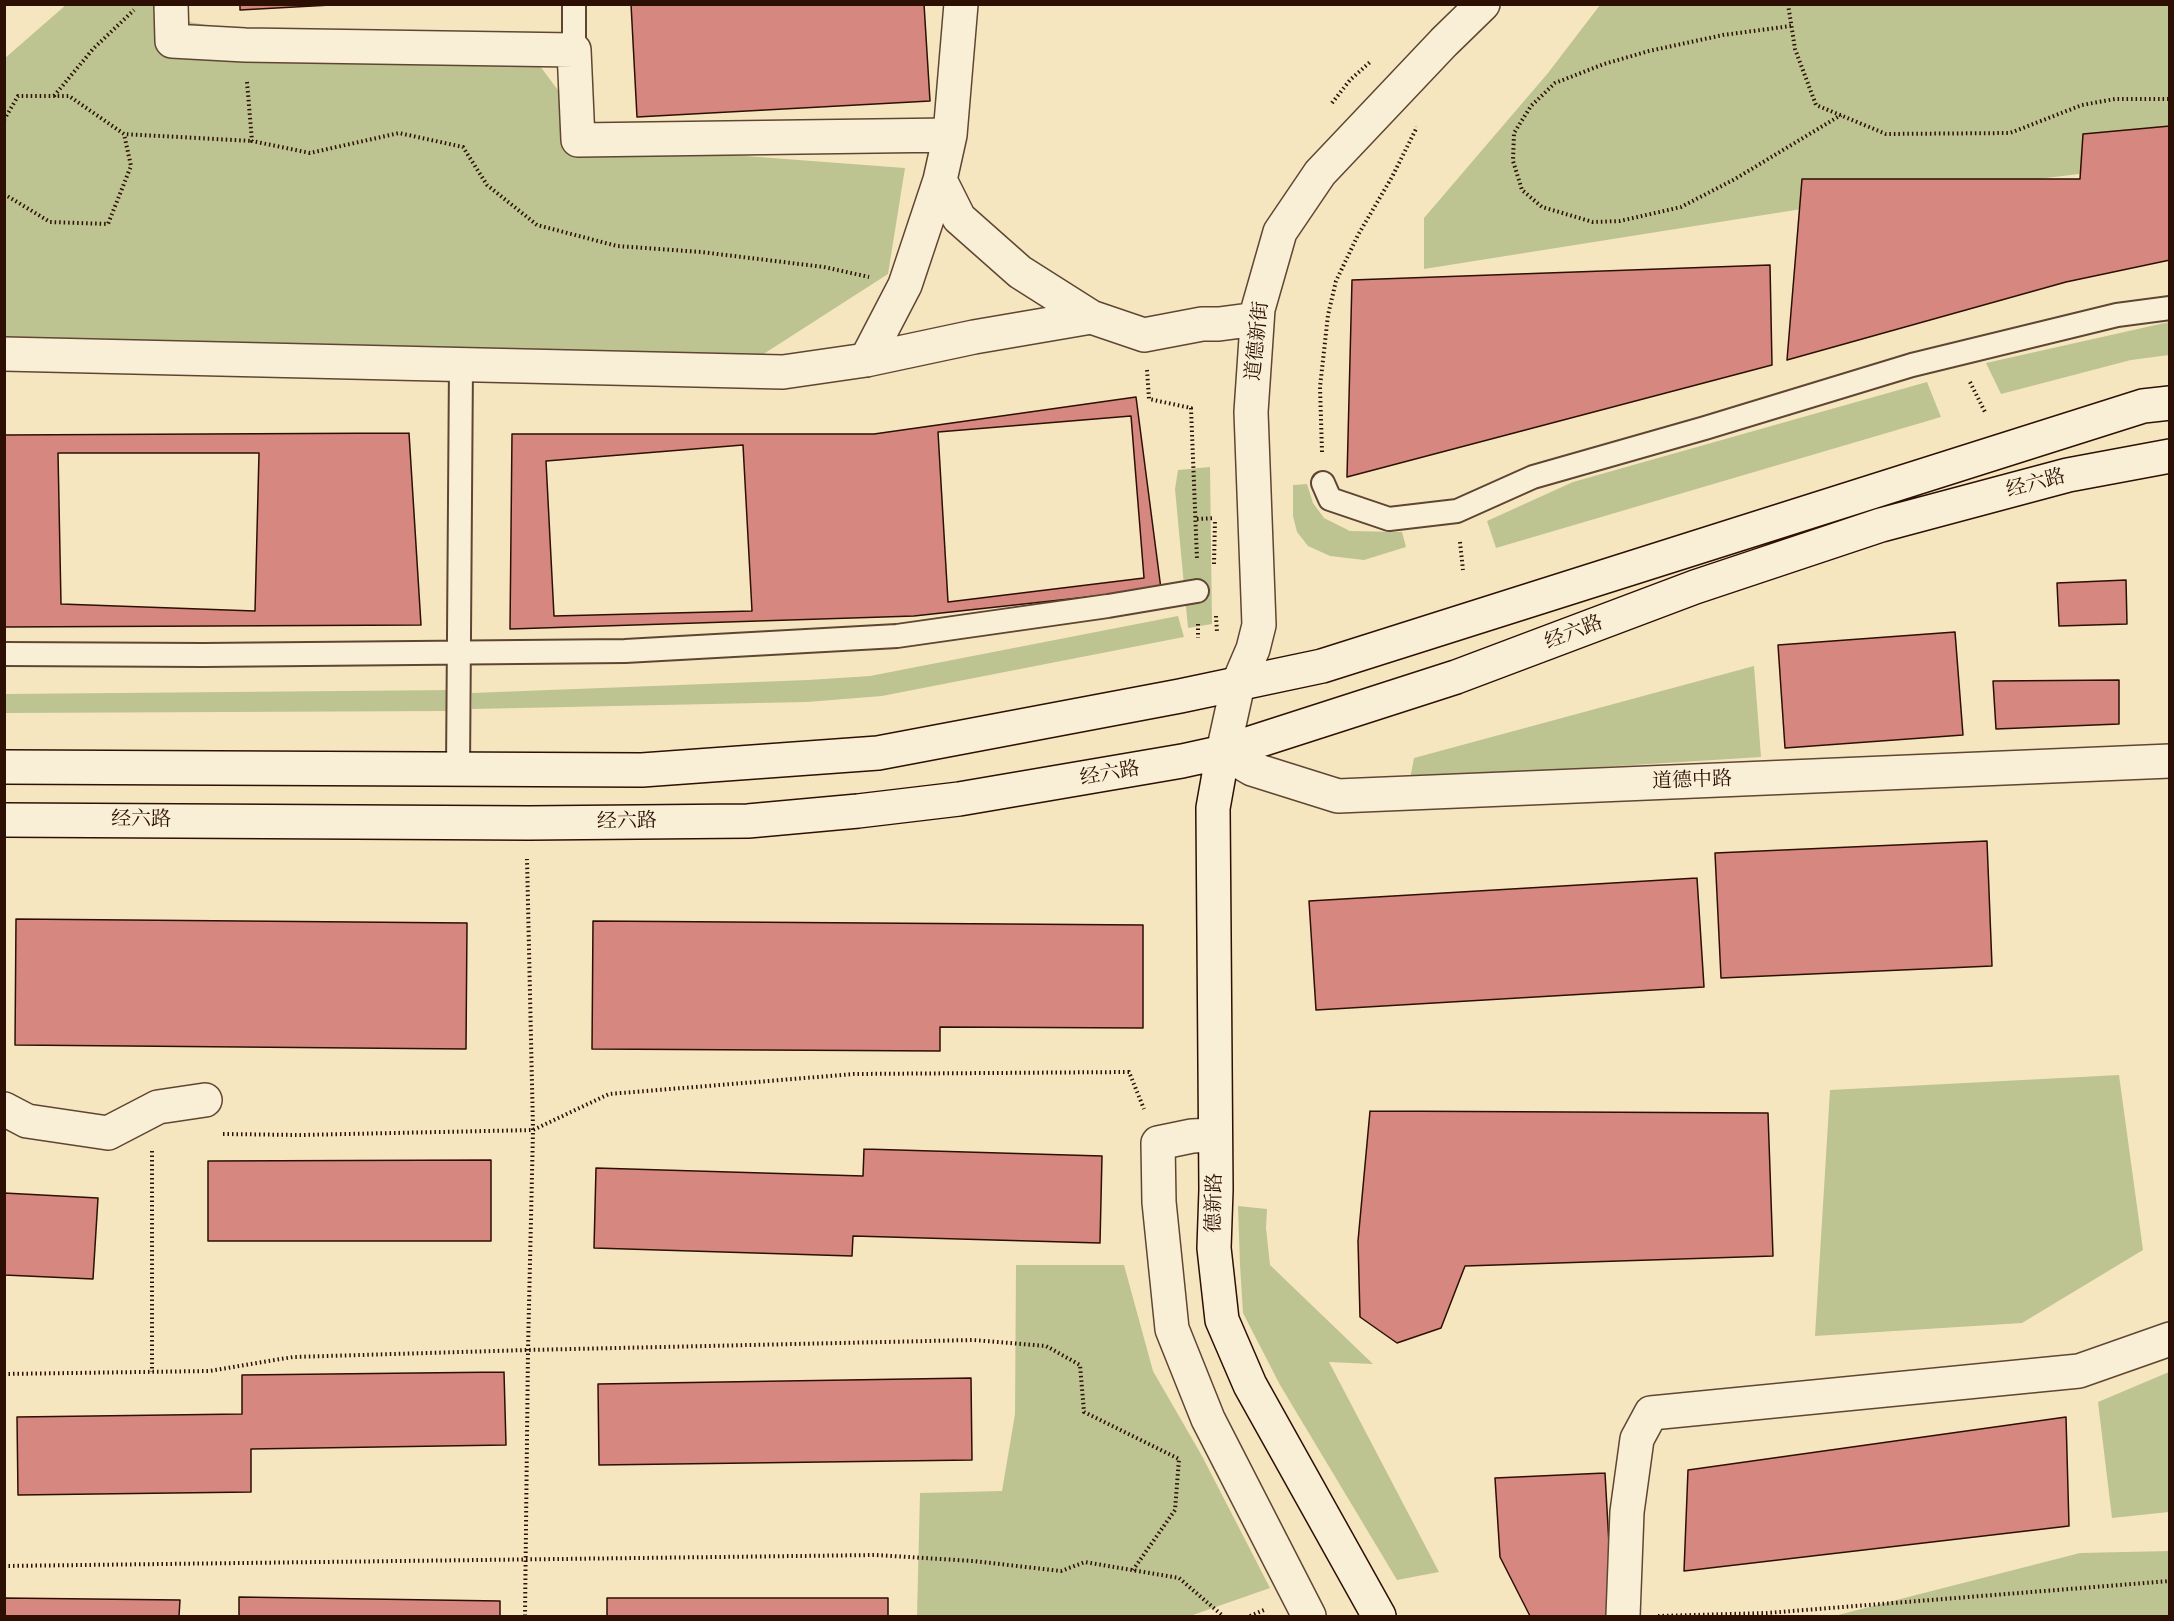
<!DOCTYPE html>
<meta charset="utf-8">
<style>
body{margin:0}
#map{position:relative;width:2174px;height:1621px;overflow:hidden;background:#f6e6c0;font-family:"Gentium Book Plus",serif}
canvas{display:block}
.frame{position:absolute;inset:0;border:6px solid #2d1003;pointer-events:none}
</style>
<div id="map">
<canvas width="2174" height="1621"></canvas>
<div class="frame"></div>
</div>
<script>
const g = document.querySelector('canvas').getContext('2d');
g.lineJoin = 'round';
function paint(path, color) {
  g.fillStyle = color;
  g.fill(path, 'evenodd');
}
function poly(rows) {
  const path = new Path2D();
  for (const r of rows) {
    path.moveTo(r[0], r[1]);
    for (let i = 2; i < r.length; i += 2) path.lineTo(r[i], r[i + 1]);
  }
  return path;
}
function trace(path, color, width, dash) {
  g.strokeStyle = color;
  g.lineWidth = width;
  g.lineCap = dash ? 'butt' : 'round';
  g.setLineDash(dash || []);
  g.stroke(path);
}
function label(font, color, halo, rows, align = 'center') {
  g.font = font + ' "Gentium Book Plus","Noto Serif SC",serif';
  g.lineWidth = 6;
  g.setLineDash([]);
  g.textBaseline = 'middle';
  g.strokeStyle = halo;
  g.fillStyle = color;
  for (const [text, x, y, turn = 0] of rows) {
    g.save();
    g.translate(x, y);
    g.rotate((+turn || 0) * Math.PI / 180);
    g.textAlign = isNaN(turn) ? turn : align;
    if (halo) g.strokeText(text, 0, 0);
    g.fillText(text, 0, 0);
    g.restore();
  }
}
paint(poly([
 [67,4,188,5,189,22,405,58,534,58,599,145,905,168,888,274,762,355,5,367,4,59],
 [1600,5,2169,5,2169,163,1833,204,1424,269,1424,218,1548,73],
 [2169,322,2169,355,2131,360,2001,394,1986,363],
 [1927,382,1941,417,1496,548,1487,521,1573,482],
 [1210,467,1212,624,1188,628,1175,489,1178,470],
 [1307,484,1313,503,1324,518,1350,531,1402,532,1406,547,1364,560,1330,556,1308,546,1297,532,1293,516,1293,485],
 [1178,616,1184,637,882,696,807,702,472,709,472,693,808,680,870,676],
 [1754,666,1761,757,1410,779,1414,758],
 [453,690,452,711,5,713,4,694],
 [2119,1075,2143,1250,2022,1323,1815,1336,1830,1090],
 [1238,1206,1267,1209,1266,1228,1270,1265,1373,1364,1329,1362,1439,1572,1397,1580,1280,1385,1243,1313,1240,1265],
 [1016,1265,1124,1265,1153,1371,1202,1456,1270,1588,1190,1616,917,1616,920,1493,1002,1491,1015,1414],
 [2169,1372,2169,1512,2112,1518,2098,1402],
 [2169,1551,2169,1616,1834,1616,2080,1553]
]), '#bdc491');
const building = poly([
 [240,4,349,4,240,10,240,4],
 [631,4,924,4,930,101,637,117,631,4],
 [2170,126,2170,260,2066,282,1787,360,1802,179,2080,179,2083,134,2170,126],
 [1770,265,1772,365,1347,477,1352,280,1770,265],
 [1136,397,1161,589,914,616,510,629,512,434,874,434,1136,397],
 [1131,416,1144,578,948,602,938,432,1131,416],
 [409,433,421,625,4,627,4,435,409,433],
 [743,445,752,611,554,616,546,461,743,445],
 [58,453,259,453,255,611,61,604,58,453],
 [2126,580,2127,624,2059,626,2057,583,2126,580],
 [1955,632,1963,735,1785,748,1778,645,1955,632],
 [2119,680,2119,724,1996,729,1993,681,2119,680],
 [1987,841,1992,966,1721,978,1715,853,1987,841],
 [1697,878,1704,987,1316,1010,1309,901,1697,878],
 [16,919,467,923,466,1049,15,1045,16,919],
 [593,921,1143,925,1143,1028,940,1027,940,1051,592,1049,593,921],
 [1370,1111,1768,1113,1773,1256,1465,1266,1441,1328,1397,1343,1360,1317,1358,1241,1370,1111],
 [864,1149,1102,1156,1100,1243,853,1236,852,1256,594,1248,596,1168,863,1176,864,1149],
 [491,1160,491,1241,208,1241,208,1161,491,1160],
 [4,1193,98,1198,93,1279,4,1275,4,1193],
 [504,1372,506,1445,251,1449,251,1492,18,1495,17,1417,242,1414,242,1375,504,1372],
 [971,1378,972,1460,599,1465,598,1384,971,1378],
 [2066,1417,2069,1526,1684,1571,1688,1470,2066,1417],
 [1605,1473,1613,1616,1530,1616,1500,1557,1495,1478,1605,1473],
 [239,1597,500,1601,500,1616,239,1616,239,1597],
 [4,1598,180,1600,179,1616,4,1616,4,1598],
 [607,1598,888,1598,888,1616,607,1616,607,1598]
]);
paint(building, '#d58780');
trace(building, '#2d1003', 1.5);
const lane = poly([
 [574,4,574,50],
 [1323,483,1330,499,1389,519,1457,511,1533,477,1705,428,1912,365,2117,315,2170,308],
 [4,654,203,655,625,651,897,636,1108,606,1197,591],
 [458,770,461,364]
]);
const street = poly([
 [171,4,172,41,245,45,574,50,578,140,950,135],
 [961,4,950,135,940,180,959,218,1020,272,1091,317,1144,335,1202,324,1219,324,1257,319],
 [1483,4,1444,42,1320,173,1280,232,1258,309,1251,412,1259,625,1253,649,1238,684,1223,752,1252,769,1338,796,2170,761],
 [4,354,783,372,866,360,974,337,1091,317],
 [866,360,905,285,940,180],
 [4,1109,27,1121,108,1133,158,1107,205,1100],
 [1215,1135,1192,1136,1158,1143,1159,1202,1172,1329,1208,1419,1309,1616],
 [1623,1616,1627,1512,1637,1439,1651,1413,2079,1371,2170,1339]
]);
const secondary = poly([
 [1223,752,1213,808,1216,1190,1214,1248,1222,1320,1250,1385,1379,1616],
 [4,767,642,770,878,753,1180,696,1322,666,2143,406,2170,403],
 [4,820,529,823,748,821,858,811,959,799,1182,761,1223,752,1456,677,1695,587,1881,525,2068,475,2170,456]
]);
trace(lane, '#5f4632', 26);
trace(street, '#5f4632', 36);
trace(secondary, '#2d1003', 36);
trace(poly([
 [1788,4,1795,49,1816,105,1886,134,2010,133,2082,105,2115,99,2170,99],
 [1791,26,1723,35,1649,51,1604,64,1555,83,1531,106,1514,133,1513,161,1522,190,1542,207,1593,222,1620,221,1681,207,1735,179,1841,115],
 [247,82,252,141,310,153,399,133,463,147,487,185,537,225,617,246,701,252,824,267,869,277],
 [54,96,93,49,134,10],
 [1332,103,1350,80,1370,62],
 [4,120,18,96,69,96,124,134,252,141],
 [4,194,50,222,108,224,131,166,124,134],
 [1147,370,1149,399,1191,408,1197,559],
 [1970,382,1985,412],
 [1322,452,1320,387,1328,315,1336,281,1358,235,1392,177,1417,127],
 [1197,519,1215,518],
 [1460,542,1463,570],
 [1214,564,1215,520],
 [1216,616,1217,633],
 [1198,624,1198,638],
 [223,1134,300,1135,533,1130,609,1094,854,1074,1129,1072,1144,1109],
 [152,1151,152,1372],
 [4,1374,209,1371,293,1357,528,1350,973,1340,1046,1346,1080,1365,1084,1412,1179,1459,1175,1510,1133,1570],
 [4,1566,876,1555,973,1561,1061,1571,1085,1562,1179,1578,1223,1616],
 [525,1616,528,1350,533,1130,527,859],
 [1250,1616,1264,1610],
 [1658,1616,1767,1613,2170,1581]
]), '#2d1003', 4, [1.5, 3]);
trace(lane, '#f9efd6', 22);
trace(street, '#f9efd6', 33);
trace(secondary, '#f9efd6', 33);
label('20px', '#2d1003', '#f9efd6', [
 ["道德新街",1258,341,-84],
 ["经六路",2036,484,-15],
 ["经六路",1574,633,-21],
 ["经六路",1110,774,-10],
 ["道德中路",1692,781,-2],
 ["经六路",141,820],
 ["经六路",627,822,-1],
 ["德新路",1215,1203,-89]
]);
</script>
